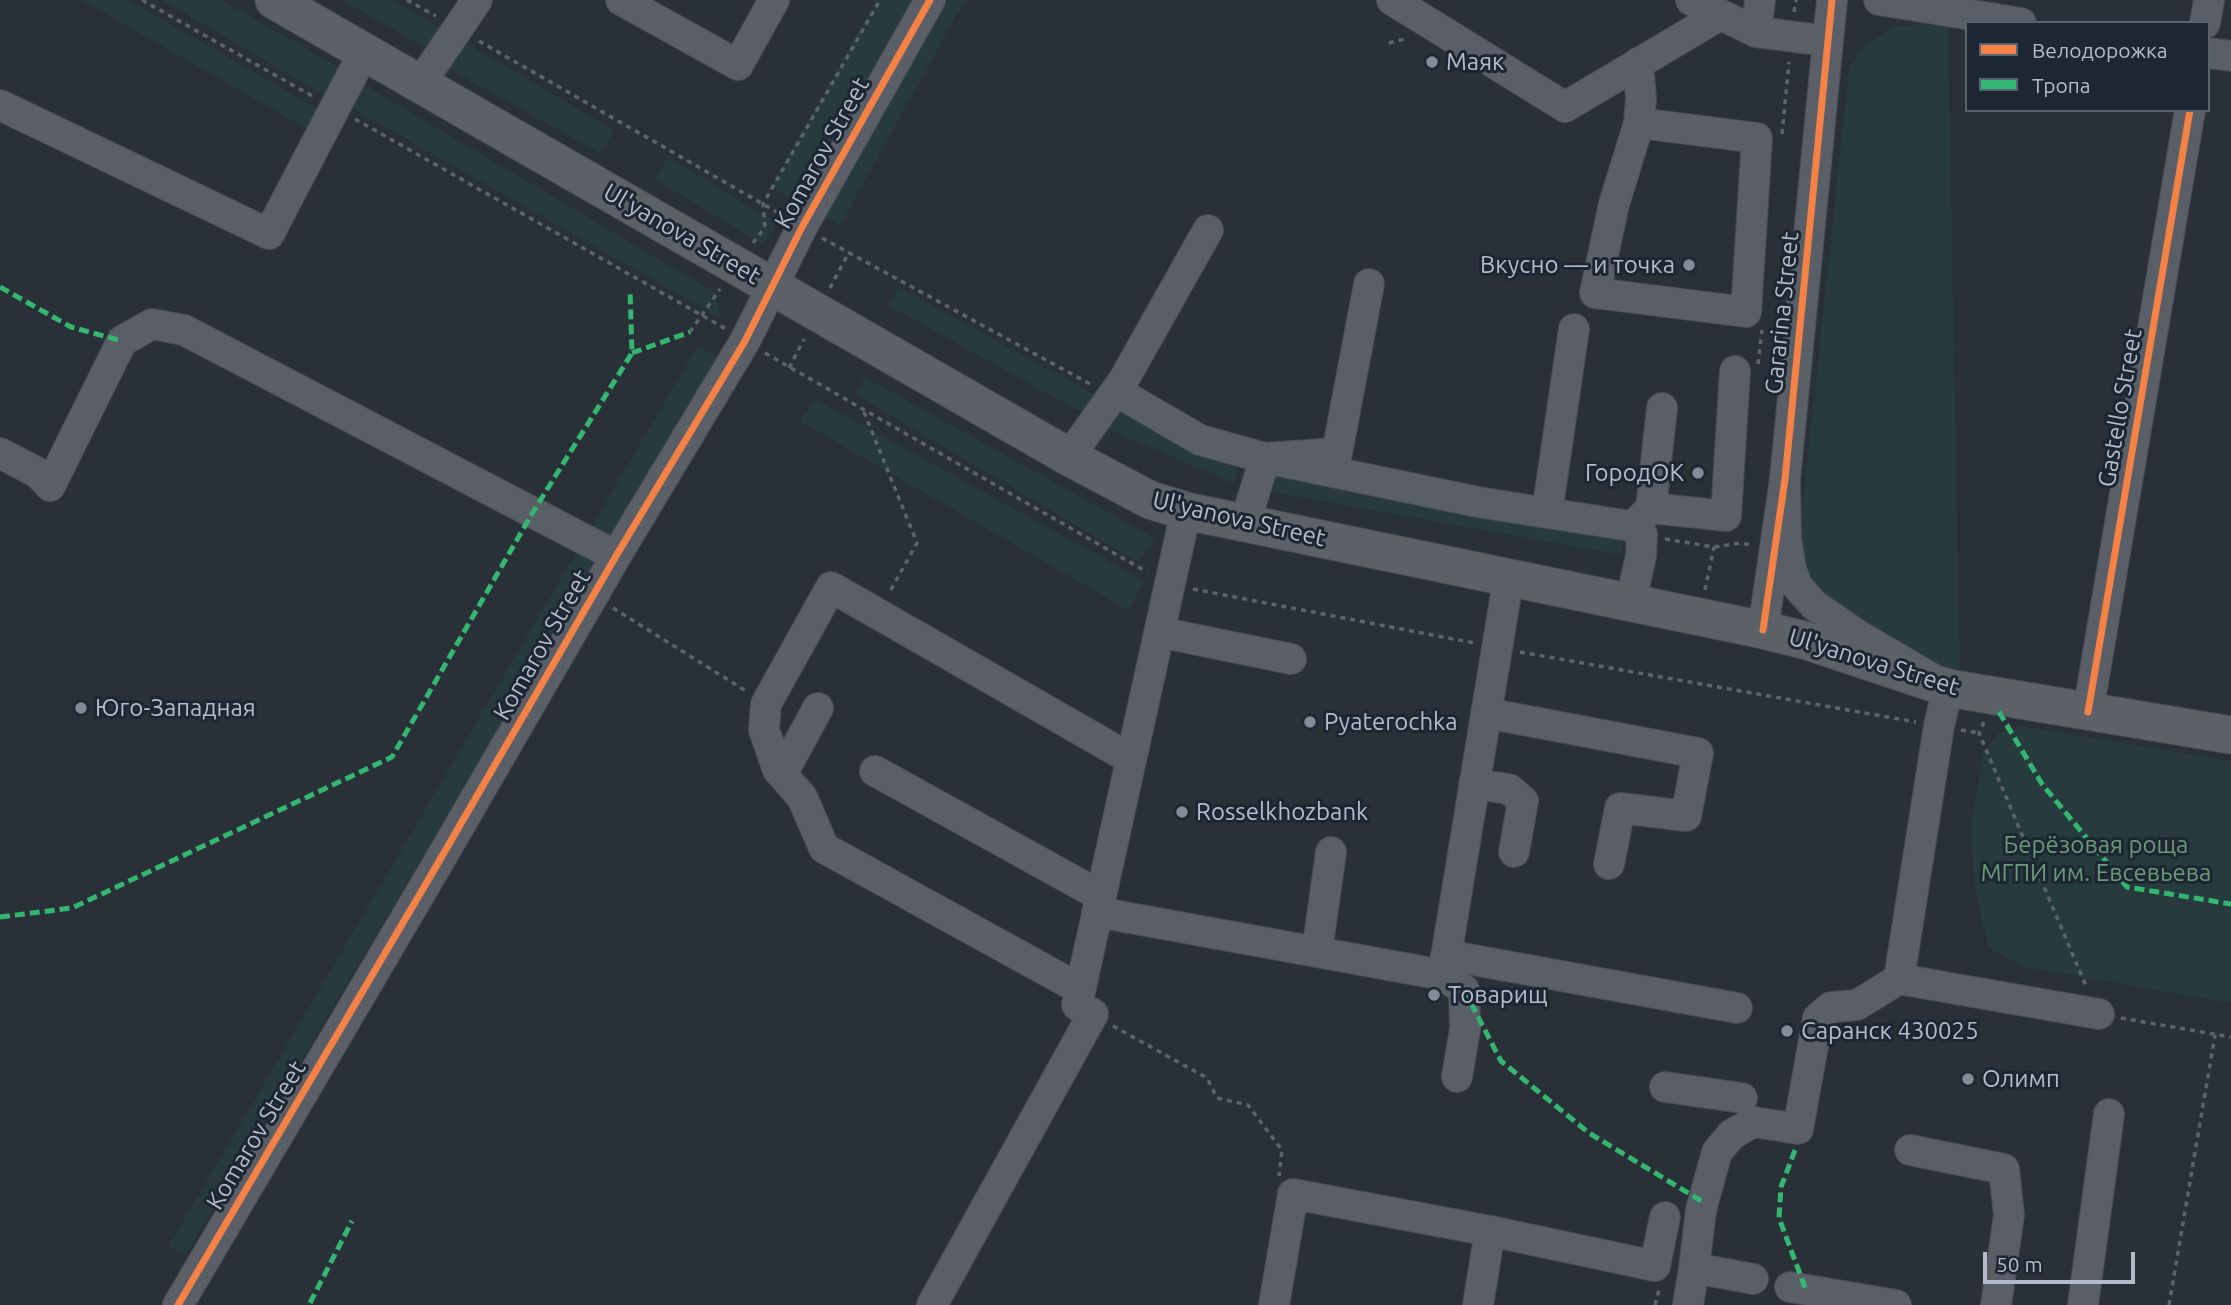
<!DOCTYPE html>
<meta charset="utf-8">
<style>
body{margin:0}
#map{position:relative;width:2231px;height:1305px;overflow:hidden;background:#2a3038;font-family:Ubuntu,sans-serif}
canvas{display:block}
.legend{position:absolute;left:1965px;top:21px;width:245px;height:91px;box-sizing:border-box;background:#1d2633;border:2px solid #59626f;margin:0;padding:9px 12px;list-style:none;font-size:21px;color:#b4bcc9}
.legend li{display:flex;align-items:center;gap:14px;height:35px}
.legend b{width:35px;border:2px solid #59626f}
.scale{position:absolute;left:1983px;top:1252px;width:152px;height:32px;box-sizing:border-box;border:4px solid #b4bcc9;border-top:0;padding-left:9px;font-size:21px;line-height:24px;white-space:nowrap;color:#b4bcc9;-webkit-text-stroke:5px #1d2633;paint-order:stroke}
</style>
<div id="map">
<canvas width="2231" height="1305"></canvas>
<ul class="legend">
<li><b style="height:9px;background:#f48246"></b>Велодорожка</li>
<li><b style="height:9px;background:#33b770"></b>Тропа</li>
</ul>
<div class="scale">50 m</div>
</div>
<script>
const g = document.querySelector('canvas').getContext('2d');
g.lineJoin = 'round';
function paint(path, color) {
  g.fillStyle = color;
  g.fill(path, 'evenodd');
}
function poly(rows) {
  const path = new Path2D();
  for (const r of rows) {
    path.moveTo(r[0], r[1]);
    for (let i = 2; i < r.length; i += 2) path.lineTo(r[i], r[i + 1]);
  }
  return path;
}
function trace(path, color, width, dash) {
  g.strokeStyle = color;
  g.lineWidth = width;
  g.lineCap = dash ? 'butt' : 'round';
  g.setLineDash(dash || []);
  g.stroke(path);
}
function label(font, color, halo, rows, align = 'center') {
  g.font = font + ' Ubuntu,sans-serif';
  g.lineWidth = 6;
  g.setLineDash([]);
  g.textBaseline = 'middle';
  g.strokeStyle = halo;
  g.fillStyle = color;
  for (const [text, x, y, turn = 0] of rows) {
    g.save();
    g.translate(x, y);
    g.rotate((+turn || 0) * Math.PI / 180);
    g.textAlign = isNaN(turn) ? turn : align;
    if (halo) g.strokeText(text, 0, 0);
    g.fillText(text, 0, 0);
    g.restore();
  }
}
paint(poly([
 [82,0,128,0,320,110,307,129],
 [162,0,221,0,342,69,322,94],
 [342,0,393,0,441,28,431,51],
 [876,0,914,0,796,201,771,187],
 [940,0,965,0,840,226,822,214],
 [1920,24,1948,27,1960,676,1915,666,1812,594,1798,551,1849,69,1865,45,1893,27],
 [461,40,615,131,600,153,446,67],
 [361,83,714,292,722,319,348,106],
 [668,157,777,223,763,245,655,179],
 [899,287,1137,418,1239,468,1234,484,1124,436,888,305],
 [697,347,720,357,186,1254,168,1247],
 [865,377,1156,539,1138,562,855,394],
 [815,399,1145,581,1128,610,800,421],
 [1275,475,1624,540,1622,555,1271,492],
 [2022,726,2231,761,2231,1003,2024,967,1988,947,1974,883,1971,827,1983,754,1999,732]
]), '#273a3e');
const minor = poly([
 [621,0,738,65,774,0],
 [1392,0,1565,107,1720,15],
 [1691,0,1756,32,1828,41],
 [1879,0,2021,23],
 [2205,23,2209,0],
 [1756,32,1760,0],
 [2208,53,2231,56],
 [1638,63,1641,98,1639,123,1614,204,1595,293,1746,312,1757,138,1639,123],
 [420,84,477,0],
 [0,105,269,234,364,52],
 [1574,329,1547,513,1631,526,1642,535,1641,556,1631,601],
 [1116,391,1200,440,1265,458,1478,502,1547,513],
 [0,453,38,473,50,486,122,341,152,324,184,330,616,556],
 [1069,457,1123,381,1208,230],
 [1785,479,1786,538,1791,569,1797,586,1814,605,1856,634,1948,688,1939,726,1899,979,2099,1014],
 [1651,508,1726,516,1735,371],
 [1637,522,1651,508,1662,408],
 [1245,523,1265,458,1337,453,1369,284],
 [1763,630,1785,479,1832,0],
 [1159,632,1291,659],
 [2088,712,2190,110],
 [1486,713,1698,753,1686,816,1620,808,1609,864],
 [875,771,1101,896],
 [782,774,818,708],
 [1474,784,1509,789,1523,801,1514,852],
 [1097,912,1443,975,1509,576],
 [1317,952,1331,852],
 [1446,955,1737,1008],
 [1443,975,1464,990,1465,1029,1457,1077],
 [1080,989,824,848,802,797,778,770,764,730,766,704,831,587,1131,759],
 [1665,1087,1742,1098],
 [1910,1150,2004,1169,2009,1215,1996,1305],
 [1490,1231,1655,1266,1665,1217],
 [1753,1279,1694,1268,1701,1210,1717,1152,1732,1134,1754,1122,1798,1129,1818,1018,1831,1007,1857,1005,1899,979],
 [1790,1287,1896,1305],
 [178,1305,434,870,616,556,745,341,802,227,930,0],
 [932,1305,1093,1014,1077,1005,1186,511],
 [1274,1305,1293,1194,1490,1231,1478,1305],
 [1688,1305,1694,1268],
 [2083,1305,2109,1114]
]);
const major = poly([
 [274,0,1069,457,1150,500,1186,511,1763,630,1804,640,1948,688,2231,735]
]);
trace(minor, '#484c53', 32);
trace(major, '#484c55', 39);
trace(poly([
 [142,0,314,97],
 [407,0,436,16],
 [1794,12,1796,0],
 [479,41,782,215],
 [1389,43,1408,38],
 [355,119,726,329],
 [1782,134,1789,62],
 [822,238,1092,385],
 [753,243,765,227,763,204,880,0],
 [830,288,849,252],
 [690,332,720,289],
 [765,353,1147,572],
 [1758,364,1762,330],
 [789,368,804,339],
 [864,412,917,543,889,593],
 [1665,539,1714,547,1740,543,1751,545],
 [1193,589,1474,643],
 [1705,590,1714,547],
 [613,608,746,691],
 [1520,652,1916,722],
 [1984,722,1979,733,2086,986],
 [1961,730,1979,733],
 [2121,1018,2231,1037],
 [1113,1026,1207,1078,1217,1098,1248,1105,1282,1150,1279,1176],
 [1655,1305,1659,1290],
 [2169,1305,2215,1035]
]), '#5d636a', 3.5, [5, 5]);
trace(minor, '#5a5e66', 30);
trace(major, '#5c6168', 37);
trace(poly([
 [0,287,71,327,122,341],
 [632,353,690,332],
 [1999,712,2042,784,2127,887,2231,904],
 [0,917,72,908,392,757,533,512,632,353,630,290],
 [1464,990,1501,1061,1589,1133,1703,1202],
 [1795,1150,1781,1187,1779,1218,1806,1290],
 [310,1303,352,1221]
]), '#33b770', 5, [10, 5]);
trace(poly([
 [1763,630,1785,479,1832,0],
 [2088,712,2190,110],
 [178,1305,434,870,616,556,745,341,802,227,930,0]
]), '#f48246', 7);
for (const [x, y, r, color] of [
 [1432,62,7,"#848b96"],
 [1689,265,7,"#848b96"],
 [1698,473,7,"#848b96"],
 [81,708,7,"#848b96"],
 [1310,722,7,"#848b96"],
 [1182,812,7,"#848b96"],
 [1434,995,7,"#848b96"],
 [1787,1031,7,"#848b96"],
 [1968,1079,7,"#848b96"]
]) {
  const dot = new Path2D();
  dot.arc(x, y, r, 0, 2 * Math.PI);
  g.fillStyle = color;
  g.fill(dot);
  trace(dot, '#1d2633', 2.5);
}
label('24px', '#b4bcc9', '#1d2633', [
 ["Маяк",1446,62],
 ["Вкусно — и точка",1675,265,"right"],
 ["ГородОК",1684,473,"right"],
 ["Юго-Западная",95,708],
 ["Pyaterochka",1324,722],
 ["Rosselkhozbank",1196,812],
 ["Товарищ",1448,995],
 ["Саранск 430025",1801,1031],
 ["Олимп",1982,1079]
], 'left');
label('24px', '#b4bcc9', '#1d2633', [
 ["Komarov Street",822,153,-61],
 ["Ul'yanova Street",682,234,30],
 ["Gararina Street",1782,313,-84],
 ["Gastello Street",2120,408,-80],
 ["Ul'yanova Street",1239,519,13],
 ["Komarov Street",542,645,-60],
 ["Ul'yanova Street",1874,662,17],
 ["Komarov Street",256,1135,-59]
]);
label('24px', '#6b9a76', '#1d2633', [
 ["Берёзовая роща",2096,845],
 ["МГПИ им. Евсевьева",2096,873]
]);
</script>
